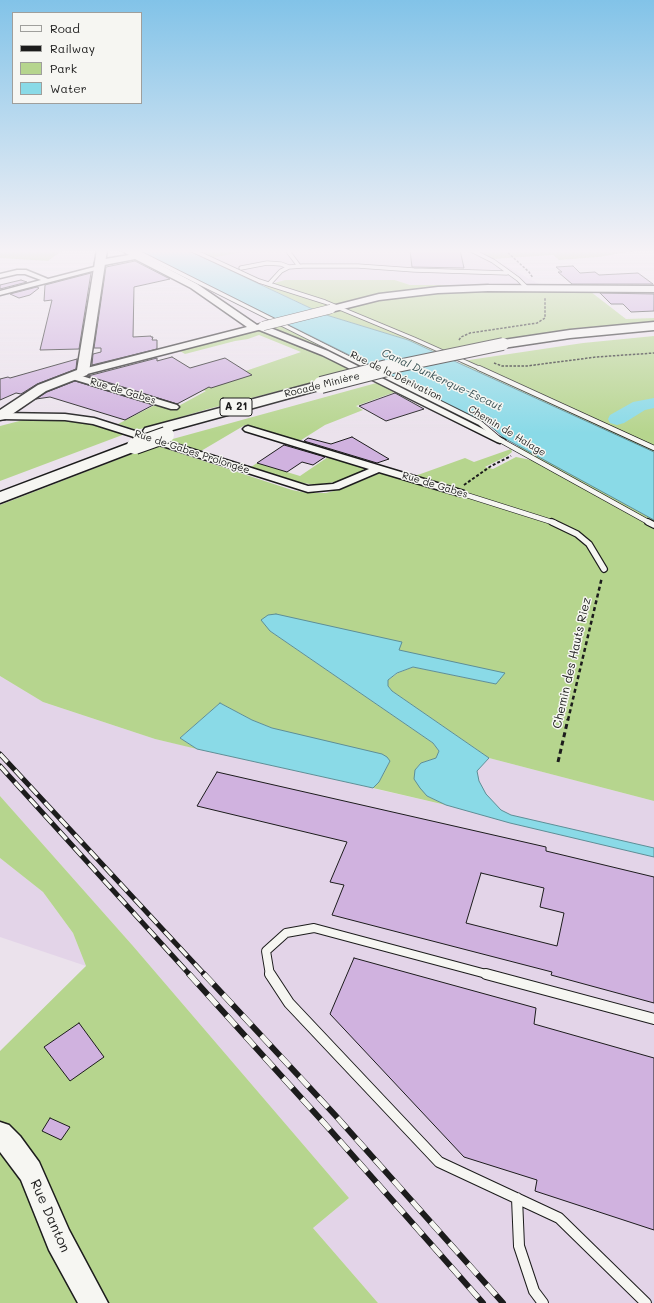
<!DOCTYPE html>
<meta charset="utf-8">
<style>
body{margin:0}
#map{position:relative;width:654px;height:1303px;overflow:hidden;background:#ebe2ec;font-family:Mali,sans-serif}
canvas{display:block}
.legend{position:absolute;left:12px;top:12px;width:130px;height:92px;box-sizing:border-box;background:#f6f6f2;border:1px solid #9f9f9c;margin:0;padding:5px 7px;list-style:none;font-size:12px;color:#1c1c1c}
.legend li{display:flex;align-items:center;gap:8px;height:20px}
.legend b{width:20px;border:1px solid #9f9f9c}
</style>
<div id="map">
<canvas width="654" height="1303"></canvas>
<ul class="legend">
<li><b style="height:5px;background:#f6f6f2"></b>Road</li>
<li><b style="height:5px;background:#1c1c1c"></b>Railway</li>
<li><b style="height:11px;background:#b6d58e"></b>Park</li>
<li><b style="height:11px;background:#8adae7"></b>Water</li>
</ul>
</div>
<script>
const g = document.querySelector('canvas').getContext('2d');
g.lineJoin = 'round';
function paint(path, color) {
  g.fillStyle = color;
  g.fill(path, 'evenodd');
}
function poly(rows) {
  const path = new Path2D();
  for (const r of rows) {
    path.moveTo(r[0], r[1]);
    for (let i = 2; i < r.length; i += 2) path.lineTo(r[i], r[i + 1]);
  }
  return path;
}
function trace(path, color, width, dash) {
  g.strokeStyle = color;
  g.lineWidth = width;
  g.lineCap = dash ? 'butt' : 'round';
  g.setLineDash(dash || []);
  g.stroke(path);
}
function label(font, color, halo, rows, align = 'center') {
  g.font = font + ' Mali,sans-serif';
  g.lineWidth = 3;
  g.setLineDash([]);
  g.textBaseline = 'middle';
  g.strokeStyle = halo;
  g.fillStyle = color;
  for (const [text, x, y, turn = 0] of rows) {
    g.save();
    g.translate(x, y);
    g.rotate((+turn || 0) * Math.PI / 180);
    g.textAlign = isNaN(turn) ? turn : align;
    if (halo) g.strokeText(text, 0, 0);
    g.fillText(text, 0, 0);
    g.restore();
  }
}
paint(poly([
 [124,250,477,250,541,285,410,285,395,280,285,280,207,296],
 [0,676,43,702,155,739,446,805,489,758,654,801,654,1303,378,1303,313,1228,349,1198,133,946,0,796],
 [0,858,43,892,73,933,86,966,0,937]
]), '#e3d4e8');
paint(poly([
 [0,250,63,250,48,261,0,258],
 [195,250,253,250,211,258],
 [477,250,638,250,599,257,559,260,553,255,493,259],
 [285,280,395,280,410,285,509,285,510,291,591,292,626,319,654,318,654,322,578,328,497,340,436,352,408,340,323,314,264,286],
 [281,324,367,368,362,370,273,331,271,328],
 [257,331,270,333,311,349,357,371,208,409,137,430,118,424,157,404,173,409,206,391,196,388,301,352,259,335,248,339,235,341,185,354,180,351],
 [654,336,654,452,460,363,469,360,583,343],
 [380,382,398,391,356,406,363,410,325,425,298,442,245,425,201,451,169,440],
 [27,419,58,419,81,422,125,434,0,481,0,426],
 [155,445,292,490,307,493,326,493,342,489,378,474,388,474,415,476,465,458,474,462,511,449,512,452,507,456,485,467,493,469,516,457,531,460,517,447,519,446,654,520,654,801,489,758,392,691,388,686,388,680,398,673,413,667,496,684,399,650,401,642,270,631,433,743,439,751,436,758,421,763,415,770,427,796,446,805,373,788,379,782,390,761,272,728,252,720,220,703,180,738,197,749,155,739,43,702,0,676,0,505],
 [328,457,363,467,364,469,363,471,336,482,315,485,298,482,251,467,257,463,300,476],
 [0,796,133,946,349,1198,313,1228,378,1303,0,1303,0,1051,86,966,73,933,43,892,0,858]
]), '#b6d58e');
const water = poly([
 [137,250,187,250,323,314,408,340,654,452,654,520,504,438,487,423,137,250],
 [276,614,402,642,399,650,505,673,496,684,413,667,397,673,388,680,388,686,392,691,489,758,477,771,479,781,486,794,501,810,511,815,654,848,654,857,510,823,446,805,427,796,420,788,414,779,415,770,421,763,436,758,439,751,433,743,270,631,261,620,268,615,276,614],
 [220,703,252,720,272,728,382,754,387,757,390,761,379,782,373,788,197,749,180,738,220,703]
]);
paint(water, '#8adae7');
trace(water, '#5e8e96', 1);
paint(poly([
 [654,398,654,408,645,410,624,423,617,425,610,423,608,419,610,415,633,402,654,398]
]), '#8adae7');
const building = poly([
 [410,250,460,250,464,268,412,267,410,250],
 [135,261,170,279,134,287,133,337,151,336,151,337,153,337,152,340,157,340,157,349,92,365,93,354,101,352,101,348,94,348,106,267,135,261],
 [573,266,580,273,595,272,599,275,638,273,653,284,572,284,558,272,562,272,556,267,573,266],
 [91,273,79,349,40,350,52,300,44,301,45,285,91,273],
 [21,280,27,282,0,289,0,285,21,280],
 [37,287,39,288,30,295,19,298,10,294,37,287],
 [600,293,654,294,654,311,631,312,623,304,611,304,600,293],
 [172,357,190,368,225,358,252,375,211,388,209,387,177,404,88,376,157,358,157,361,172,357],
 [77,359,76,369,37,384,21,394,16,393,0,400,0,379,8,377,10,378,77,359],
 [75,381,153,405,125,420,50,397,36,399,47,392,75,381],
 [395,393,424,409,386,421,359,406,395,393],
 [352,437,389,459,377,463,304,441,308,438,331,444,352,437],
 [284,445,325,457,313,465,302,462,287,472,257,463,284,445],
 [217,772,546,847,546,851,654,877,654,1003,551,975,552,972,332,915,344,885,330,882,347,842,197,806,217,772],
 [481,873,544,888,540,907,564,913,557,946,466,923,481,873],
 [354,958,536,1008,534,1024,654,1058,654,1230,535,1191,537,1180,464,1157,330,1014,354,958],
 [79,1023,104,1057,70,1081,44,1047,79,1023],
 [50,1118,70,1127,61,1140,42,1131,50,1118]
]);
paint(building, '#d0b2df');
trace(building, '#1c1c1c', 1);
const serviceFar4 = poly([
 [134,250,371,369],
 [192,250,259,281,325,302,414,339,481,369],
 [287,250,299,266],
 [471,250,493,261,518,279,527,288],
 [241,268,267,263,281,264,289,267],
 [269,284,281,271,289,267,303,266,358,266,414,270,507,273]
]);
const serviceFar3 = poly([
 [479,368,654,448],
 [380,373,480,423,500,440,650,523],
 [460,493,555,523]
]);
const serviceFar2 = poly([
 [552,522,577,534,589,544,604,569],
 [648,522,654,525]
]);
const serviceFar1 = poly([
 [270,975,266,951,286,933,314,928,490,975]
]);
const service = poly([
 [270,974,289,1003,439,1162,559,1218,646,1303],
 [486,974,654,1019],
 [517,1198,519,1246,534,1291,543,1303]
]);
const minor = poly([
 [98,266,100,267,100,269,0,295,0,291,41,280,25,274,17,274,0,278,0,274,17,270,26,270,48,279,98,266],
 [257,325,263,325,328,351,505,440,500,443,497,442,322,355,257,329,257,325],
 [72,373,177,405,179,407,177,409,171,409,69,378,68,376,72,373],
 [0,413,65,414,94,418,308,486,333,484,369,469,245,431,243,429,245,427,248,426,464,491,465,493,460,496,379,472,339,489,308,492,93,424,65,420,0,419,0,413]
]);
const tertiary = poly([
 [121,250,132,250,140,254,197,284,257,325,263,323,268,326,266,328,87,374,79,374,78,372,79,370,247,327,191,288,135,259,99,266,95,263,99,260,129,255,121,250],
 [488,285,654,286,654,292,488,291,438,293,379,300,331,312,326,309,328,307,379,294,438,287,488,285],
 [0,1122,9,1125,20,1136,39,1162,69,1230,108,1303,78,1303,49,1250,21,1180,0,1152,0,1122]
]);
const secondary = poly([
 [97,250,107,250,89,372,87,375,46,391,5,419,0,420,0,410,38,385,77,370,97,250]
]);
const motorway = poly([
 [654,322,654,330,570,338,503,348,498,347,496,344,498,341,503,340,570,330,654,322],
 [321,381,326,382,328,385,326,388,151,436,145,434,143,431,145,428,321,381],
 [135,441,141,443,143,446,141,449,0,503,0,492,135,441]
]);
trace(serviceFar4, '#1c1c1c', 5);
trace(serviceFar3, '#1c1c1c', 6);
trace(serviceFar2, '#1c1c1c', 8);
trace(serviceFar1, '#1c1c1c', 10);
trace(service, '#1c1c1c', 12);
trace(minor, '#1c1c1c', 3);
trace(tertiary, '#1c1c1c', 3);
trace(secondary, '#1c1c1c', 3);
trace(motorway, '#1c1c1c', 3);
trace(poly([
 [505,250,529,272,533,278],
 [459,340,461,337,470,333,537,323,545,318,545,298],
 [494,363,502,366,527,366,596,357,654,353]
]), '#1c1c1c', 1.5, [2.5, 1.5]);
trace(poly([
 [464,485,491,466,511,456]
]), '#1c1c1c', 2, [3, 2]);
trace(poly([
 [568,720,602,577]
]), '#1c1c1c', 2.5, [4, 3]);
trace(poly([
 [558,762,568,719]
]), '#1c1c1c', 3, [5, 3.5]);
trace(serviceFar4, '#f6f6f2', 3.5);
trace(serviceFar3, '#f6f6f2', 4.5);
trace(serviceFar2, '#f6f6f2', 5.5);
trace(serviceFar1, '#f6f6f2', 8);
trace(service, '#f6f6f2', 10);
paint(minor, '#f6f6f2');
paint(tertiary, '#f6f6f2');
paint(secondary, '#f6f6f2');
paint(motorway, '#f6f6f2');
const railFar1 = poly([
 [0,754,205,975],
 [0,766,190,975]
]);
const rail = poly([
 [189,974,324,1123,483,1303],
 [204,974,335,1115,503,1303]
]);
trace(railFar1, '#1c1c1c', 5);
trace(rail, '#1c1c1c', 6);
trace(railFar1, '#f6f6f2', 3.5, [11]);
trace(rail, '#f6f6f2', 5, [14]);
const tertiaryBridge = poly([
 [263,326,331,309]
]);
const motorwayBridgeFar1 = poly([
 [383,369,503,344]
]);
const motorwayBridge = poly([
 [321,385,387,368],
 [135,446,166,435]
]);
trace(tertiaryBridge, '#1c1c1c', 10, []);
trace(motorwayBridgeFar1, '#1c1c1c', 14, []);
trace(motorwayBridge, '#1c1c1c', 18, []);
trace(tertiaryBridge, '#f6f6f2', 9);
trace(motorwayBridgeFar1, '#f6f6f2', 12);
trace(motorwayBridge, '#f6f6f2', 16);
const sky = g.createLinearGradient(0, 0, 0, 433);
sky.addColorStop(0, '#82c3e8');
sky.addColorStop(0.58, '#f6f2f6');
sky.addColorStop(1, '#f6f2f600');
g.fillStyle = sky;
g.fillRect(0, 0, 654, 433);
label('10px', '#1c1c1c', '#f6f6f2', [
 ["Rue de la Dérivation",396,376,26],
 ["Rocade Minière",322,385,-14],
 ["Rue de Gabes",123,391,17],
 ["Chemin de Halage",507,431,31],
 ["Rue de Gabes Prolongée",192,452,18],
 ["Rue de Gabes",435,485,17]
]);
label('italic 11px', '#3d5559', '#f6f6f2', [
 ["Canal Dunkerque-Escaut",442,380,25]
]);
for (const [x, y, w] of [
 [236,407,32]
]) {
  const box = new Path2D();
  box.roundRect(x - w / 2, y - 9, w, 18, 3);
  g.fillStyle = '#f6f6f2';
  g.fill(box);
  trace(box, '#1c1c1c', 1);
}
label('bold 11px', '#1c1c1c', null, [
 ["A 21",236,407]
]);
label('12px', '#1c1c1c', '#f6f6f2', [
 ["Chemin des Hauts Riez",572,663,-77]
]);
label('14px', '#1c1c1c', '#f6f6f2', [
 ["Rue Danton",50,1216,66]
]);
</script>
